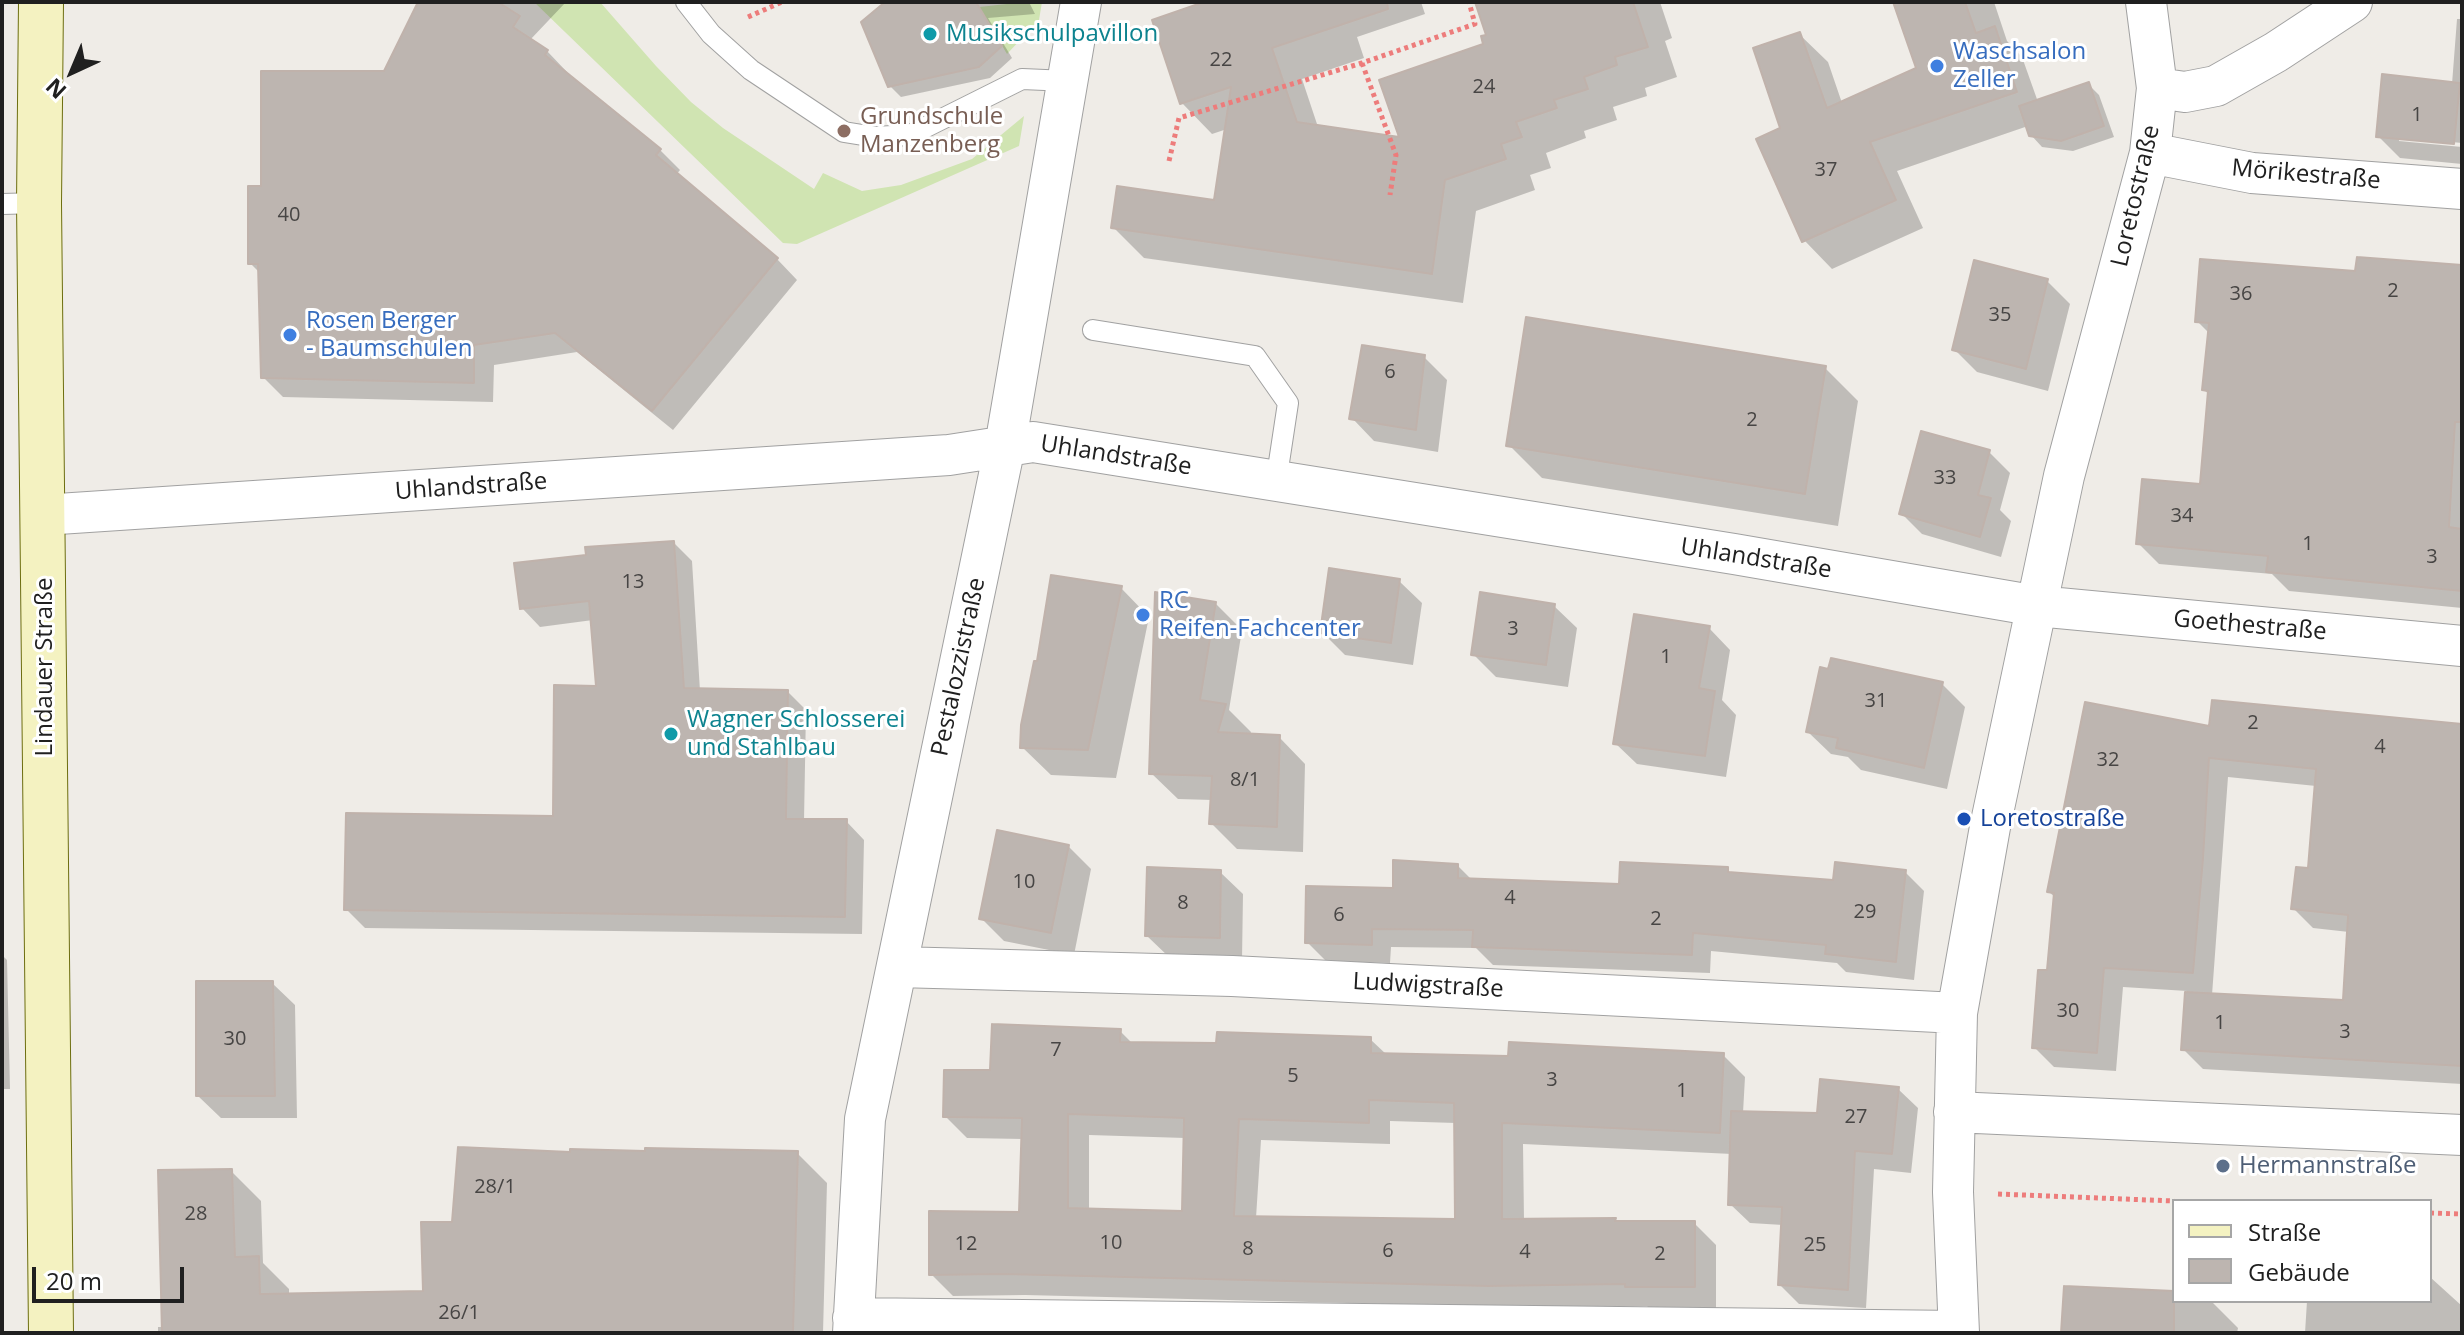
<!DOCTYPE html>
<meta charset="utf-8">
<style>
body{margin:0}
#map{position:relative;width:2464px;height:1335px;overflow:hidden;background:#efece7;font-family:"Open Sans",sans-serif}
canvas{display:block}
.frame{position:absolute;inset:0;border:4px solid #202020;pointer-events:none}
.legend{position:absolute;left:2172px;top:1199px;width:260px;height:104px;box-sizing:border-box;background:#fff;border:2px solid #a6a6a6;margin:0;padding:10px 14px;list-style:none;font-size:24px;color:#202020}
.legend li{display:flex;align-items:center;gap:16px;height:40px}
.legend b{width:40px;border:2px solid #a6a6a6}
.north{position:absolute;left:32px;top:32px;width:80px;height:80px;-webkit-text-stroke:6px #fff;paint-order:stroke;rotate:224deg;font-size:22px;font-weight:700;line-height:32px;text-align:center;color:#202020}
.north::after{content:'';display:block;margin:auto;width:28px;height:36px;background:#202020;clip-path:polygon(50% 0,100% 100%,50% 72%,0 100%)}
.scale{position:absolute;left:32px;top:1267px;width:152px;height:36px;box-sizing:border-box;border:4px solid #202020;border-top:0;padding-left:10px;font-size:24px;line-height:28px;white-space:nowrap;color:#202020;-webkit-text-stroke:6px #fff;paint-order:stroke}
</style>
<div id="map">
<canvas width="2464" height="1335"></canvas>
<div class="frame"></div>
<ul class="legend">
<li><b style="height:10px;background:#f4f2c1"></b>Straße</li>
<li><b style="height:22px;background:#bdb5b0"></b>Gebäude</li>
</ul>
<div class="north">N</div>
<div class="scale">20 m</div>
</div>
<script>
const g = document.querySelector('canvas').getContext('2d');
g.lineJoin = 'round';
function paint(path, color) {
  g.fillStyle = color;
  g.fill(path, 'evenodd');
}
function poly(rows) {
  const path = new Path2D();
  for (const r of rows) {
    path.moveTo(r[0], r[1]);
    for (let i = 2; i < r.length; i += 2) path.lineTo(r[i], r[i + 1]);
  }
  return path;
}
function trace(path, color, width, dash) {
  g.strokeStyle = color;
  g.lineWidth = width;
  g.lineCap = dash ? 'butt' : 'round';
  g.setLineDash(dash || []);
  g.stroke(path);
}
function label(font, color, halo, rows, align = 'center') {
  g.font = font + ' "Open Sans",sans-serif';
  g.lineWidth = 6;
  g.setLineDash([]);
  g.textBaseline = 'middle';
  g.strokeStyle = halo;
  g.fillStyle = color;
  for (const [text, x, y, turn = 0] of rows) {
    g.save();
    g.translate(x, y);
    g.rotate((+turn || 0) * Math.PI / 180);
    g.textAlign = isNaN(turn) ? turn : align;
    if (halo) g.strokeText(text, 0, 0);
    g.fillText(text, 0, 0);
    g.restore();
  }
}
paint(poly([
 [534,2,600,2,656,66,691,102,723,128,814,189,823,173,862,191,901,185,972,159,1024,116,1019,146,797,244,783,243],
 [1025,2,1042,2,1039,20,1007,54,979,7]
]), '#d0e4b2');
paint(poly([
 [421,2,566,2,530,40,547,51,567,72,566,74,660,150,680,170,676,175,777,259,797,280,673,430,577,352,494,365,493,402,283,397,263,377,260,273,250,263,263,188,385,73],
 [888,2,1029,2,1035,14,988,18,1012,58,990,78,901,97,890,86],
 [1211,2,1421,2,1425,14,1357,37,1364,58,1302,79,1318,127,1402,140,1486,45,1549,2,1660,2,1672,38,1665,41,1677,77,1645,88,1647,96,1613,107,1617,120,1584,131,1586,138,1546,153,1551,168,1530,175,1535,190,1476,211,1463,303,1144,258,1113,227,1216,203,1227,129,1212,134,1182,103],
 [1895,2,1994,2,2007,41,2022,57,2038,102,2088,84,2099,95,2114,137,2073,151,2042,147,2031,135,2028,126,1897,171,1923,228,1832,269,1804,240,1783,129,1799,34,1828,62,1842,103,1919,69],
 [2457,19,2462,19,2462,143,2399,137,2399,141,2462,147,2462,164,2400,158,2378,136,2452,84],
 [2462,268,2462,608,2289,591,2272,574,2159,564,2138,543,2202,486,2210,395,2204,390,2210,334,2197,321,2357,273],
 [2047,281,2070,304,2048,391,1977,372,1954,349],
 [1424,357,1447,380,1438,452,1374,441,1352,418],
 [1825,368,1858,401,1838,526,1542,478,1509,445],
 [1989,452,2010,473,2000,510,2011,521,2001,557,1922,534,1901,513],
 [674,543,692,561,700,691,788,692,806,710,804,821,846,821,864,840,862,934,365,928,346,909,555,818,598,688,593,620,540,627,522,608],
 [1399,581,1422,603,1413,665,1345,655,1322,632],
 [1121,588,1149,617,1116,778,1051,775,1022,747],
 [1216,604,1242,630,1229,710,1251,732,1250,736,1279,737,1305,764,1303,852,1237,849,1211,823,1212,800,1178,799,1151,773],
 [1554,606,1577,628,1568,687,1496,677,1473,654],
 [1709,628,1730,650,1722,700,1736,715,1726,777,1637,764,1615,743],
 [1942,684,1965,707,1947,789,1861,770,1848,757,1831,754,1808,732],
 [2462,726,2462,1084,2203,1069,2183,1049,2187,991,2123,987,2116,1071,2054,1067,2034,1047,2049,972,2056,898,2049,892,2211,728],
 [2228,777,2316,786,2310,870,2293,908,2313,928,2349,932,2345,1002,2212,995],
 [1068,846,1091,869,1074,955,1004,941,981,918],
 [1458,866,1472,880,1621,886,1727,869,1732,874,1835,882,1905,872,1924,891,1914,980,1846,972,1837,963,1711,951,1710,973,1493,965,1476,948,1391,947,1390,963,1326,961,1307,942,1395,891],
 [1220,872,1243,894,1242,960,1170,958,1147,936],
 [2,955,7,960,10,1089,2,1089],
 [272,983,295,1005,297,1118,221,1118,198,1096],
 [1120,1031,1133,1044,1218,1045,1370,1039,1387,1055,1510,1058,1723,1055,1745,1077,1743,1113,1818,1115,1898,1089,1918,1108,1911,1173,1874,1169,1866,1308,1799,1304,1780,1285,1783,1225,1750,1223,1730,1204,1732,1154,1523,1144,1524,1220,1615,1220,1618,1223,1694,1223,1716,1245,1716,1308,1649,1308,1647,1306,1511,1307,1025,1295,953,1296,931,1274,1021,1214,1023,1139,967,1138,945,1116,992,1073],
 [1390,1121,1456,1123,1457,1221,1256,1218,1261,1140,1390,1144],
 [1089,1135,1185,1138,1184,1213,1089,1210],
 [797,1153,827,1183,823,1333,158,1333,158,1327,164,1327,231,1171,261,1201,263,1263,289,1289,289,1296,425,1293,454,1224,571,1154],
 [2430,1277,2462,1306,2462,1333,2305,1333,2307,1301,2430,1301],
 [2174,1293,2174,1301,2211,1301,2238,1328,2237,1333,2064,1333]
]), '#0003');
const building = poly([
 [418,2,498,2,520,16,513,27,548,50,545,55,661,149,656,155,778,258,652,411,555,333,474,345,474,383,261,378,258,264,248,264,248,186,261,186,261,71,384,71,418,2],
 [885,2,976,2,1002,46,979,67,888,87,861,22,885,2],
 [1204,2,1387,2,1388,9,1272,48,1297,122,1399,137,1379,80,1483,44,1481,36,1486,35,1475,2,1633,2,1648,47,1615,57,1617,65,1584,77,1588,89,1554,100,1557,108,1516,122,1522,137,1501,144,1506,159,1445,180,1432,274,1111,228,1117,186,1214,200,1231,87,1180,104,1152,20,1204,2],
 [1893,2,1965,2,1976,33,1995,26,2017,92,1870,142,1896,200,1802,242,1756,139,1780,128,1753,48,1800,32,1827,108,1916,68,1893,2],
 [2382,74,2460,83,2454,144,2376,137,2382,74],
 [2089,82,2104,126,2061,141,2029,136,2019,106,2089,82],
 [2357,257,2462,265,2462,422,2455,422,2449,527,2462,529,2462,591,2266,572,2268,556,2136,544,2142,479,2200,484,2208,391,2202,390,2209,323,2195,322,2200,259,2355,271,2357,257],
 [1974,260,2048,279,2026,369,1952,350,1974,260],
 [1526,317,1826,366,1805,494,1506,446,1526,317],
 [1362,345,1425,355,1416,430,1349,419,1362,345],
 [1921,431,1990,450,1978,495,1991,498,1980,537,1899,514,1921,431],
 [674,541,684,688,788,690,786,819,847,819,845,917,344,910,346,813,553,816,554,685,596,686,589,601,520,609,514,563,586,555,585,547,674,541],
 [1329,568,1400,579,1391,643,1320,633,1329,568],
 [1051,575,1122,586,1088,750,1020,748,1021,725,1034,661,1037,661,1051,575],
 [1155,592,1216,602,1200,700,1226,704,1218,732,1280,735,1277,827,1209,824,1212,776,1149,774,1155,592],
 [1480,592,1555,604,1546,665,1471,655,1480,592],
 [1634,614,1710,626,1699,688,1715,691,1705,756,1613,744,1634,614],
 [1831,658,1943,682,1924,768,1836,748,1838,738,1806,732,1820,667,1828,669,1831,658],
 [2212,700,2462,724,2462,1066,2181,1050,2185,992,2343,1000,2348,915,2291,909,2296,867,2308,868,2316,769,2209,758,2203,859,2193,973,2104,968,2097,1053,2032,1048,2038,970,2047,970,2054,893,2047,892,2085,702,2209,726,2212,700],
 [997,830,1069,845,1051,933,979,919,997,830],
 [1393,860,1458,864,1458,878,1619,884,1620,862,1728,867,1728,872,1833,880,1835,862,1906,870,1896,962,1825,954,1826,945,1693,933,1692,955,1472,947,1473,930,1372,929,1372,945,1305,943,1306,886,1393,888,1393,860],
 [1147,867,1221,870,1220,938,1145,936,1147,867],
 [196,981,273,981,275,1096,196,1096,196,981],
 [992,1024,1121,1029,1120,1042,1216,1043,1217,1032,1371,1037,1371,1053,1508,1056,1509,1042,1724,1053,1720,1133,1502,1123,1502,1219,1616,1218,1615,1221,1695,1221,1695,1287,1625,1287,1625,1284,1488,1286,1002,1274,929,1275,929,1211,1019,1212,1022,1118,943,1117,944,1070,990,1070,992,1024],
 [1369,1100,1454,1103,1455,1219,1234,1216,1239,1119,1369,1123,1369,1100],
 [1068,1114,1184,1118,1182,1211,1068,1208,1068,1114],
 [1820,1079,1899,1087,1892,1154,1855,1151,1848,1290,1778,1285,1782,1207,1728,1205,1731,1111,1817,1113,1820,1079],
 [458,1147,570,1152,570,1149,645,1151,645,1148,798,1151,793,1333,162,1333,158,1170,232,1169,235,1257,259,1256,260,1294,423,1291,421,1222,452,1222,458,1147],
 [2064,1286,2174,1291,2174,1333,2061,1333,2064,1286]
]);
paint(building, '#bdb5b0');
trace(building, '#c0b2ab', 2);
const lane = poly([
 [686,2,711,34,751,70,844,132,875,137,910,135,1022,79,1068,81],
 [2,204,39,203],
 [1093,330,1255,356,1288,403,1276,482]
]);
const street = poly([
 [2157,88,2185,92,2216,86,2276,52,2352,2],
 [2150,153,2252,173,2462,189],
 [43,515,949,455,1033,442,1734,554,2037,606,2462,646],
 [897,967,1232,976,1957,1013],
 [1954,1112,2462,1135],
 [853,1318,1959,1331],
 [853,1333,865,1119,1005,446,1081,2],
 [1959,1333,1953,1192,1957,1013,1990,827,2064,476,2150,153,2157,88,2146,2]
]);
const secondary = poly([
 [41,2,39,203,51,1333]
]);
trace(lane, '#a1a1a1', 22);
trace(street, '#a1a1a1', 42);
trace(secondary, '#6d6e10', 46);
trace(poly([
 [748,17,782,2],
 [1362,63,1396,155,1390,195],
 [1169,161,1179,118,1362,63,1475,24,1469,2],
 [1998,1194,2174,1201],
 [2430,1213,2462,1214]
]), '#ed7c7b', 5, [4, 4]);
trace(lane, '#fff', 20);
trace(street, '#fff', 40);
trace(secondary, '#f4f2c1', 44);
for (const [x, y, r, color] of [
 [930,34,8,"#0f9aa8"],
 [1937,66,8,"#3f7fe0"],
 [844,131,8,"#8d6e63"],
 [290,335,8,"#3f7fe0"],
 [1143,615,8,"#3f7fe0"],
 [671,734,8,"#0f9aa8"],
 [1964,819,8,"#1a4fb4"],
 [2223,1166,8,"#5c6f8a"]
]) {
  const dot = new Path2D();
  dot.arc(x, y, r, 0, 2 * Math.PI);
  g.fillStyle = color;
  g.fill(dot);
  trace(dot, '#fff', 3);
}
label('20px', '#474544', null, [
 ["22",1221,60],
 ["24",1484,87],
 ["1",2417,115],
 ["37",1826,170],
 ["40",289,215],
 ["2",2393,291],
 ["36",2241,294],
 ["35",2000,315],
 ["6",1390,372],
 ["2",1752,420],
 ["33",1945,478],
 ["34",2182,516],
 ["1",2308,544],
 ["3",2432,557],
 ["13",633,582],
 ["3",1513,629],
 ["1",1666,657],
 ["31",1876,701],
 ["2",2253,723],
 ["4",2380,747],
 ["32",2108,760],
 ["8/1",1245,780],
 ["10",1024,882],
 ["4",1510,898],
 ["8",1183,903],
 ["29",1865,912],
 ["6",1339,915],
 ["2",1656,919],
 ["30",2068,1011],
 ["1",2220,1023],
 ["3",2345,1032],
 ["30",235,1039],
 ["7",1056,1050],
 ["5",1293,1076],
 ["3",1552,1080],
 ["1",1682,1091],
 ["27",1856,1117],
 ["28/1",495,1187],
 ["28",196,1214],
 ["10",1111,1243],
 ["12",966,1244],
 ["25",1815,1245],
 ["8",1248,1249],
 ["6",1388,1251],
 ["4",1525,1252],
 ["2",1660,1254],
 ["26/1",459,1313]
]);
label('24px', '#0d838f', '#fff', [
 ["Musikschulpavillon",946,34],
 ["Wagner Schlosserei",687,720],
 ["und Stahlbau",687,748]
], 'left');
label('24px', '#366cbe', '#fff', [
 ["Waschsalon",1953,52],
 ["Zeller",1953,80],
 ["Rosen Berger",306,321],
 ["- Baumschulen",306,349],
 ["RC",1159,601],
 ["Reifen-Fachcenter",1159,629]
], 'left');
label('24px', '#785e54', '#fff', [
 ["Grundschule",860,117],
 ["Manzenberg",860,145]
], 'left');
label('24px', '#202020', '#fff', [
 ["Mörikestraße",2306,175,5],
 ["Loretostraße",2136,196,-77],
 ["Uhlandstraße",1116,456,9],
 ["Uhlandstraße",471,487,-4],
 ["Uhlandstraße",1756,559,9],
 ["Goethestraße",2250,626,5],
 ["Lindauer Straße",45,667,-90],
 ["Pestalozzistraße",959,667,-78],
 ["Ludwigstraße",1428,986,3]
]);
label('24px', '#164399', '#fff', [
 ["Loretostraße",1980,819]
], 'left');
label('24px', '#4e5e75', '#fff', [
 ["Hermannstraße",2239,1166]
], 'left');
</script>
